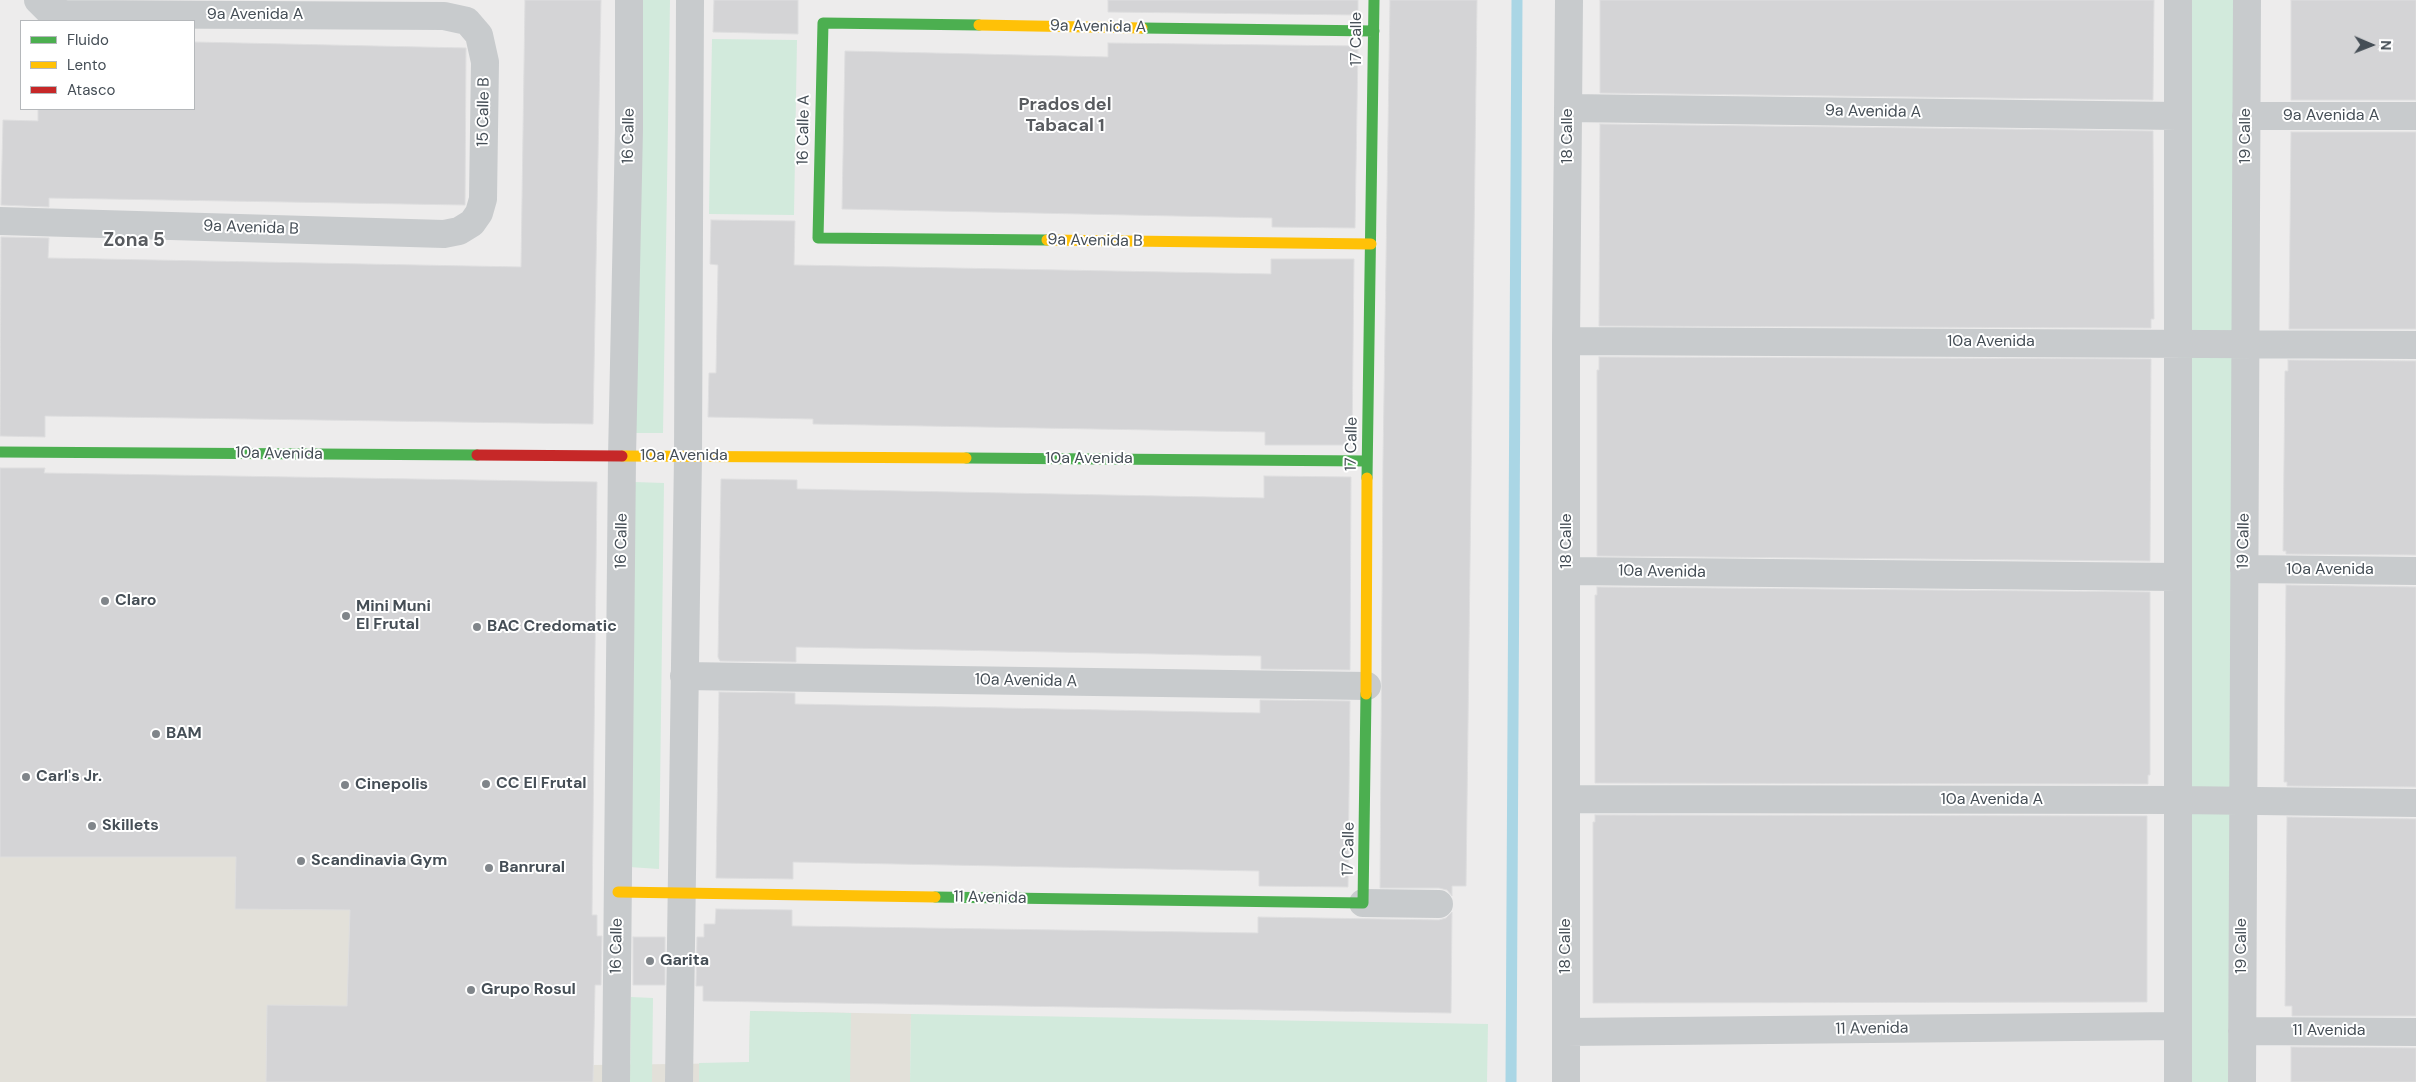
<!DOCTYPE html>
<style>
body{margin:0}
#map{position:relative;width:2416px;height:1082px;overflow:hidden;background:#edecec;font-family:"DM Sans",sans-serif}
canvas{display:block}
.legend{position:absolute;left:20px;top:20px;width:175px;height:90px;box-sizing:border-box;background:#fff;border:1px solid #b5b8bb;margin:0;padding:6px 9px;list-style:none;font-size:15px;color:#454e56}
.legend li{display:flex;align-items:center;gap:10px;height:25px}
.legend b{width:25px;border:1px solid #b5b8bb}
.north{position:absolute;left:2346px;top:20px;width:50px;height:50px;-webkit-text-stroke:4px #fff;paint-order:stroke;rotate:91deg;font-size:14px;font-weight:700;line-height:20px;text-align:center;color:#454e56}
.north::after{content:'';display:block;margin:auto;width:18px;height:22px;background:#454e56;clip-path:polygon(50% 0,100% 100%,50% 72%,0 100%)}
</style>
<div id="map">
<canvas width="2416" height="1082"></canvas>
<ul class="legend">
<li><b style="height:6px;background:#4caf50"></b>Fluido</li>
<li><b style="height:6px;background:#ffc107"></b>Lento</li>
<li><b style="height:6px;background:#c62828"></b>Atasco</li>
</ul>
<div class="north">N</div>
</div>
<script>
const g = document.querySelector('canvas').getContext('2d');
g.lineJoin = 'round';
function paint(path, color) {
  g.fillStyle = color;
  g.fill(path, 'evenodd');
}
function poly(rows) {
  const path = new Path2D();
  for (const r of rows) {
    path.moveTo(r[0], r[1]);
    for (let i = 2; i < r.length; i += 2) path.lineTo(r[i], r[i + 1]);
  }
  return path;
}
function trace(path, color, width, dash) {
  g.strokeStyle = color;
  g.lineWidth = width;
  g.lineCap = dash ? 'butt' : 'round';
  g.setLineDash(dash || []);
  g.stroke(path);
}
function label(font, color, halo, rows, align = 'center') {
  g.font = font + ' "DM Sans",sans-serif';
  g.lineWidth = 4;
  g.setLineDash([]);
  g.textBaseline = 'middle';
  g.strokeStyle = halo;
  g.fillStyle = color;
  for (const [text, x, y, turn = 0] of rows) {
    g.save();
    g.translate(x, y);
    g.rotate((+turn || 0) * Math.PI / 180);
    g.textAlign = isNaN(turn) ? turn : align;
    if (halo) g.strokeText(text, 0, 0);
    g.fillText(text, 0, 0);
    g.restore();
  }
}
paint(poly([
 [0,565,505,913,597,915,593,1065,749,1063,750,1011,911,1014,910,1082,0,1082]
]), '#e2e0d9');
paint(poly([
 [641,0,670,0,663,433,634,433],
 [2178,0,2247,0,2242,1082,2178,1082],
 [712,39,797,40,794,215,709,214],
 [634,482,664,483,659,869,629,867],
 [631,997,653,998,652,1082,630,1082],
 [750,1011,851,1013,850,1082,699,1082,699,1063,749,1062],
 [911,1014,1488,1024,1487,1082,910,1082]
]), '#d2eadc');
trace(poly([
 [1511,1082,1517,0]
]), '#aad6e5', 11);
const building = poly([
 [525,0,601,0,593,424,45,416,45,437,0,436,1,237,49,238,48,258,521,267,525,0],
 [714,0,798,0,798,34,713,32,714,0],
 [1108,0,1358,0,1358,15,1108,12,1108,0],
 [1390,0,1477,0,1466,886,1452,886,1452,896,1447,890,1439,888,1380,888,1383,461,1390,0],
 [1600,0,2154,0,2153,100,1600,93,1600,0],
 [2291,0,2416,0,2416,100,2291,100,2291,0],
 [194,42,466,48,465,205,49,198,49,207,1,205,3,120,38,121,38,109,194,109,194,42],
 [1108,43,1358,46,1355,228,1272,227,1272,218,842,209,845,51,1108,57,1108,43],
 [1600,124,2153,131,2154,319,2151,319,2151,328,1599,326,1600,124],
 [2291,132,2416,132,2416,329,2289,329,2291,132],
 [711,220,795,221,794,265,1271,274,1271,259,1354,259,1352,445,1265,445,1265,432,813,424,813,419,708,417,709,373,716,373,718,265,710,264,711,220],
 [1599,357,2151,359,2150,561,1597,556,1597,370,1599,370,1599,357],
 [2288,360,2416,361,2416,555,2286,554,2286,551,2283,551,2285,371,2288,371,2288,360],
 [0,468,45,468,44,473,597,482,592,915,597,915,597,936,602,936,601,985,595,985,593,1082,266,1082,267,1005,347,1006,350,910,235,909,236,857,0,857,0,468],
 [1264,476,1351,477,1350,670,1261,669,1261,656,796,647,796,662,720,661,718,657,721,479,797,480,797,489,1264,498,1264,476],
 [2286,585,2416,587,2416,787,2287,786,2287,782,2284,782,2286,585],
 [1597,587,2150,592,2150,775,2148,775,2148,784,1595,783,1595,595,1597,595,1597,587],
 [719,692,795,693,795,704,1260,713,1260,700,1350,701,1348,887,1259,886,1259,871,793,862,793,879,716,878,719,692],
 [1595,815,2147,816,2147,1002,1593,1003,1593,822,1595,822,1595,815],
 [2287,817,2416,819,2416,1016,2292,1016,2292,1006,2285,1006,2287,817],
 [716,909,792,910,792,926,1258,933,1258,917,1439,920,1446,918,1452,912,1451,1013,703,1001,703,986,696,986,697,937,704,937,704,924,715,924,716,909],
 [633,937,665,937,665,985,633,985,633,937],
 [2291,1047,2416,1048,2416,1082,2291,1082,2291,1047]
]);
paint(building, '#d4d4d6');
trace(building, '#dededf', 1);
trace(poly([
 [1568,108,2177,116],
 [2246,116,2416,116],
 [0,221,444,234,459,231,472,223,479,213,483,199,485,62,479,35,467,21,444,16,65,14,49,11,38,0],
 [1566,341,2416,345],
 [2244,569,2416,571],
 [1567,571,2177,577],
 [684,676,1367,686],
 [1567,799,2179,800,2416,803],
 [1363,903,1439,904],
 [2242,1031,2416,1032],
 [1566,1032,2178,1026],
 [616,1082,622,457,629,129,629,0],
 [679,1082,688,456,690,0],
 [1566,1082,1566,341,1569,0],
 [2178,1082,2178,0],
 [2242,1082,2247,0]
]), '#c8cbcd', 28);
trace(poly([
 [979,25,823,23,818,238,1047,240],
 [1142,28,1374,31],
 [0,452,477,455],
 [966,458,1367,461],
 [1367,478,1374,0],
 [935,897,1363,903,1366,694]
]), '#4caf50', 11);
trace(poly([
 [979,25,1142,28],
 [1047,240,1371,244],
 [622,456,966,458],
 [1366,694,1367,478],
 [618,892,935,897]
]), '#ffc107', 11);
trace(poly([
 [477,455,622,456]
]), '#c62828', 11);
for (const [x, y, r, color] of [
 [105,601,5,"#80858a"],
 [346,616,5,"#80858a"],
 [477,627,5,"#80858a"],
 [156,734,5,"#80858a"],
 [26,777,5,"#80858a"],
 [486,784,5,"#80858a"],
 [345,785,5,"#80858a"],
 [92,826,5,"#80858a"],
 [301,861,5,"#80858a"],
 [489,868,5,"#80858a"],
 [650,961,5,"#80858a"],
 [471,990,5,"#80858a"]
]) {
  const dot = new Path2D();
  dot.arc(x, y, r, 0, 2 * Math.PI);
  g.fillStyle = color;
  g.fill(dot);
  trace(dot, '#fff', 2);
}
label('16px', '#454e56', '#fff', [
 ["9a Avenida A",255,15],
 ["9a Avenida A",1098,27,1],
 ["17 Calle",1357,39,-90],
 ["15 Calle B",484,112,-89],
 ["9a Avenida A",1873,112,1],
 ["9a Avenida A",2331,116],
 ["16 Calle A",804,130,-89],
 ["16 Calle",629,136,-89],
 ["18 Calle",1568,136,-90],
 ["19 Calle",2246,136,-90],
 ["9a Avenida B",251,228,2],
 ["9a Avenida B",1095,241,1],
 ["10a Avenida",1991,342],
 ["17 Calle",1352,444,-89],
 ["10a Avenida",279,454,1],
 ["10a Avenida",684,456],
 ["10a Avenida",1089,459],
 ["16 Calle",622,541,-89],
 ["18 Calle",1567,541,-90],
 ["19 Calle",2244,541,-89],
 ["10a Avenida",2330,570],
 ["10a Avenida",1662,572,1],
 ["10a Avenida A",1026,681,1],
 ["10a Avenida A",1992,800],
 ["17 Calle",1349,849,-89],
 ["11 Avenida",990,898,1],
 ["16 Calle",617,946,-89],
 ["18 Calle",1566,946,-90],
 ["19 Calle",2242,946,-90],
 ["11 Avenida",1872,1029,-1],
 ["11 Avenida",2329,1031]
]);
label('bold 16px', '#454e56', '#fff', [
 ["Claro",115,601],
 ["Mini Muni",356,607],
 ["El Frutal",356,625],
 ["BAC Credomatic",487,627],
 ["BAM",166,734],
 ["Carl's Jr.",36,777],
 ["CC El Frutal",496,784],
 ["Cinepolis",355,785],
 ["Skillets",102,826],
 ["Scandinavia Gym",311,861],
 ["Banrural",499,868],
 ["Garita",660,961],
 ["Grupo Rosul",481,990]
], 'left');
label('bold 18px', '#585b5f', '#fff', [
 ["Prados del",1065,105],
 ["Tabacal 1",1065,126]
]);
label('bold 19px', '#585b5f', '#fff', [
 ["Zona 5",134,241]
]);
</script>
